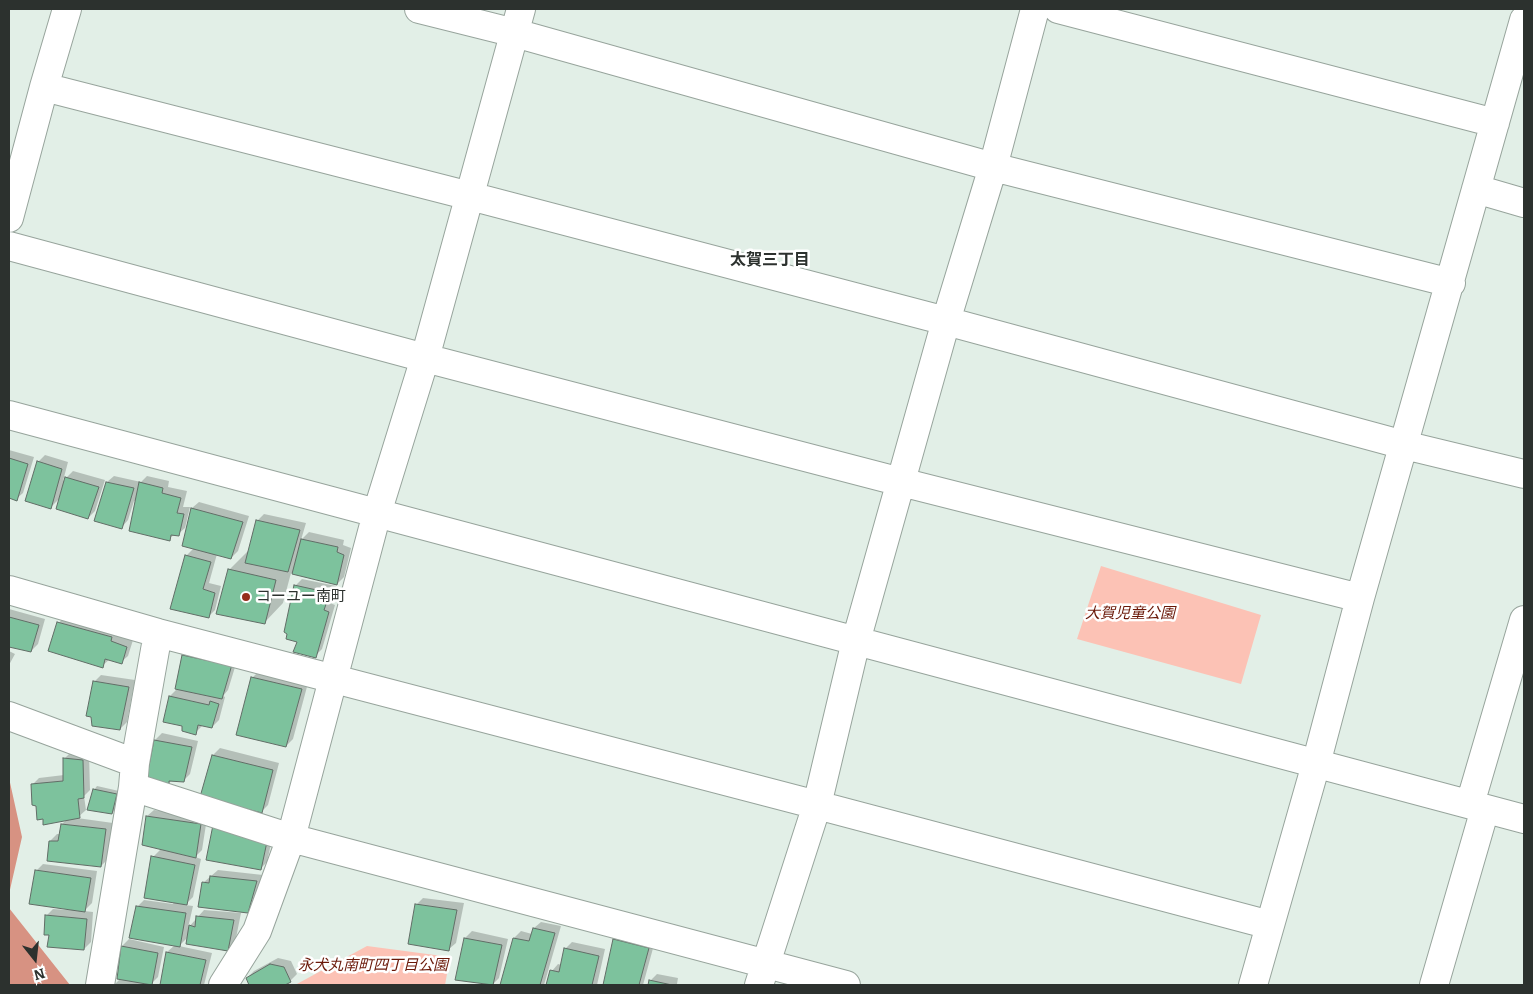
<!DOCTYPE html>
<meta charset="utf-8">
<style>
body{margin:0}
#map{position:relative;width:1533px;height:994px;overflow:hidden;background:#e2efe7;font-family:Bitter,serif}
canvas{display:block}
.frame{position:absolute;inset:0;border:10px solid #2c312e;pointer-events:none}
.north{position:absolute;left:10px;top:934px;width:50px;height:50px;-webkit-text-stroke:4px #fff;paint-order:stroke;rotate:164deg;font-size:14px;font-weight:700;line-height:20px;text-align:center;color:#2c312e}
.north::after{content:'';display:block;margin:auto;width:18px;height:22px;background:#2c312e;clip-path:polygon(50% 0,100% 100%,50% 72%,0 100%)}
</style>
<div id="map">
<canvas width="1533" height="994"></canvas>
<div class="frame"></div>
<div class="north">N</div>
</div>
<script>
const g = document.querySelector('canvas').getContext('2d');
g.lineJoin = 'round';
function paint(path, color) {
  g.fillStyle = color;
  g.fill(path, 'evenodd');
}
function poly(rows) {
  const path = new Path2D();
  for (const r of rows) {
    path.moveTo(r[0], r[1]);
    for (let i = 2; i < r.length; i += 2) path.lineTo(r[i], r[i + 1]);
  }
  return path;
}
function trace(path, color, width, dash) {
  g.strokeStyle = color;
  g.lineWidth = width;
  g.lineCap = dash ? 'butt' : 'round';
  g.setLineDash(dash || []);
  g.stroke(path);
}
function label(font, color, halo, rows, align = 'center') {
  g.font = font + ' Bitter,"Noto Sans JP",serif';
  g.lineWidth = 5;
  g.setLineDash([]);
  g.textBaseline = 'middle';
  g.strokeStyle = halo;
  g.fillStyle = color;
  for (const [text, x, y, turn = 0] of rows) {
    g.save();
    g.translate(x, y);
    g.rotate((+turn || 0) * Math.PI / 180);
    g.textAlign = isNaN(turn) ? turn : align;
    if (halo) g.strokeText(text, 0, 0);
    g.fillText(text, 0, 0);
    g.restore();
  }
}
paint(poly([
 [1101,566,1261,615,1241,684,1077,639],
 [367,946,450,957,445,985,295,985]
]), '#fcc2b5');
paint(poly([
 [9,778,22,837,9,894],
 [9,908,70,985,9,985]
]), '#d79282');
paint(poly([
 [9,450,34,457,23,493,16,499,9,497],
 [45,455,68,462,63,481,73,471,105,480,95,511,88,518,60,498,51,507,38,462],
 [114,476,141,482,147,476,169,481,168,487,187,491,183,507,190,507,185,528,178,534,175,534,169,539,136,502,134,501,128,520,122,527,107,482],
 [199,502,249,516,238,551,231,558,217,554,209,583,221,586,215,610,208,617,186,556,194,548,192,508],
 [264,514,306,523,301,540,309,532,344,540,343,545,351,548,344,577,337,584,291,573,283,603,265,622,229,570,248,551,249,552,257,521],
 [302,579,336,586,330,603,335,605,322,649,315,656,299,642,295,586],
 [9,609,45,619,38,644,31,651,9,645],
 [65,616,133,640,128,656,121,662,110,659,102,666,59,623],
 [190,649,239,654,228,690,223,696,225,697,219,720,212,727,203,725,195,733,183,725,164,721,170,696,178,688,183,656],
 [9,651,15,654,9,665],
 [259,671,308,683,293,739,286,746,252,678],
 [101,675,135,680,127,722,120,729,94,682],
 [162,733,198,741,190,774,183,781,172,780,169,783,148,780,155,740],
 [220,748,279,763,268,805,262,811,213,755],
 [71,752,89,754,90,790,84,796,86,810,77,818,113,823,108,859,101,866,50,841,57,834,60,834,62,824,67,819,44,818,37,804,32,785,39,778,64,775,64,759],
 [97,786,119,791,115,810,112,813,94,790],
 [154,810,207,818,202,850,195,857,201,859,193,897,185,905,193,906,188,928,204,910,241,913,235,943,228,950,189,936,179,946,212,953,204,985,161,985,167,952,175,945,137,907,144,900,173,904,174,901,153,857,161,849,147,816],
 [214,825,274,830,267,862,260,869],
 [43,864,97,871,92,903,84,911,93,912,91,942,84,949,50,934,46,916,53,909,68,910,68,908,36,871],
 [218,870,263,875,254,904,248,911,203,883],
 [423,898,464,903,456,943,449,949,416,905],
 [541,922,561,926,544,985,501,985,514,938,521,931,532,934,534,928],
 [472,931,508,939,499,978,492,985,456,979,465,938],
 [621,933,655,941,643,985,604,985,614,940],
 [129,939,164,947,158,977,150,985,114,985,121,978,122,946],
 [572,942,605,949,597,985,548,985,552,971,558,964,562,965,565,949],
 [278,958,291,961,297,974,290,981,282,985,249,985,250,985,247,978,254,971],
 [657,974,678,978,677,984,680,985,649,985,650,981]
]), '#0003');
const building = poly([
 [9,458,28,464,17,501,9,498,9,458],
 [37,461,62,469,51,509,25,501,37,461],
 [65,477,99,487,88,519,56,509,65,477],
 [106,482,134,488,122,529,94,521,106,482],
 [139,482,163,488,162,493,181,498,177,513,184,514,179,536,171,535,170,541,129,531,139,482],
 [191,508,243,522,231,559,182,546,191,508],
 [256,520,300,530,288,572,245,563,256,520],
 [301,539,338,547,337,552,344,555,337,585,292,574,301,539],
 [185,555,211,562,203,589,215,593,209,618,170,609,185,555],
 [228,569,276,580,265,624,216,614,228,569],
 [294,585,330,593,324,610,329,612,316,658,293,652,297,642,286,639,287,634,284,632,294,585],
 [9,617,39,625,31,652,9,647,9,617],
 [57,622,112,637,111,641,127,647,122,664,105,659,103,668,48,651,57,622],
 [182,655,219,663,220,657,233,661,222,699,175,689,182,655],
 [251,677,302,689,286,747,236,735,251,677],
 [93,681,129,687,120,730,92,726,91,717,86,716,93,681],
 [169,696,209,705,210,701,219,704,212,728,198,725,196,735,182,731,182,726,163,722,169,696],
 [154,740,192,747,184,782,169,781,169,785,146,781,154,740],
 [212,755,273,770,262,813,200,797,212,755],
 [63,758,83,760,84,798,78,799,80,818,43,825,43,819,37,820,36,806,32,805,31,784,63,781,63,758],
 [93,789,117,794,112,814,87,810,93,789],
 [146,816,201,824,196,858,142,845,146,816],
 [61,824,106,829,101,867,47,861,49,841,58,841,61,824],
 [213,825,268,837,261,870,206,860,213,825],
 [151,856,195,865,187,905,144,898,151,856],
 [35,870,91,878,85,912,29,904,35,870],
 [210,876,257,881,248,913,198,907,202,882,209,883,210,876],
 [415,904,457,910,449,951,408,944,415,904],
 [136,906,186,913,180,947,129,938,136,906],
 [45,915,87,919,84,950,47,947,49,935,44,935,45,915],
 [196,916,234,920,228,951,186,944,189,925,195,927,196,916],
 [533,928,555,933,540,985,500,985,513,938,529,941,533,928],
 [464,938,502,945,493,985,455,980,464,938],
 [613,939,649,948,639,985,603,985,613,939],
 [121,946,158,953,152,985,117,979,121,946],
 [564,948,599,956,592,985,546,985,550,970,559,972,564,948],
 [166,952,206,960,200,985,160,985,166,952],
 [270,964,284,967,291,982,285,985,249,985,246,978,270,964],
 [649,980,672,985,648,985,649,980]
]);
paint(building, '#7dc29d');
trace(building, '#616d66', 1);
const minor = poly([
 [419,9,515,33,993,167,1451,283],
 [1058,9,1495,123],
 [44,87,470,196,946,321,1404,445,1524,474],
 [1476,189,1524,203],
 [9,218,44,87,67,9],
 [9,246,425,358,901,482,1360,598],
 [9,415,1524,819],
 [9,590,158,633,817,805,1270,925],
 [9,716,135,763],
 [133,787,291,838,846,985],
 [1470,804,1524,620],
 [100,985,133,787,135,763,158,633],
 [223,985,257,931,291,838,377,513,425,358,521,9],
 [759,985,817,805,856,641,946,321,993,167,1035,9],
 [1253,985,1316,764,1360,598,1524,20],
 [1434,985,1485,809]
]);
trace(minor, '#97a49c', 30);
trace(minor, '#fff', 28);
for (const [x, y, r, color] of [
 [246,597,5,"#962d1a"]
]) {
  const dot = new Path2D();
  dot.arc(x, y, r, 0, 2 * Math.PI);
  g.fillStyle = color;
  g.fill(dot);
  trace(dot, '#fff', 2);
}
label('15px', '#2c312e', '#fff', [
 ["コーユー南町",256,597]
], 'left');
label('italic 15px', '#6a1808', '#fff', [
 ["大賀児童公園",1130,614],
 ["永犬丸南町四丁目公園",373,966]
]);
label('bold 16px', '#2c312e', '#fff', [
 ["太賀三丁目",770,261]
]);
</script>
